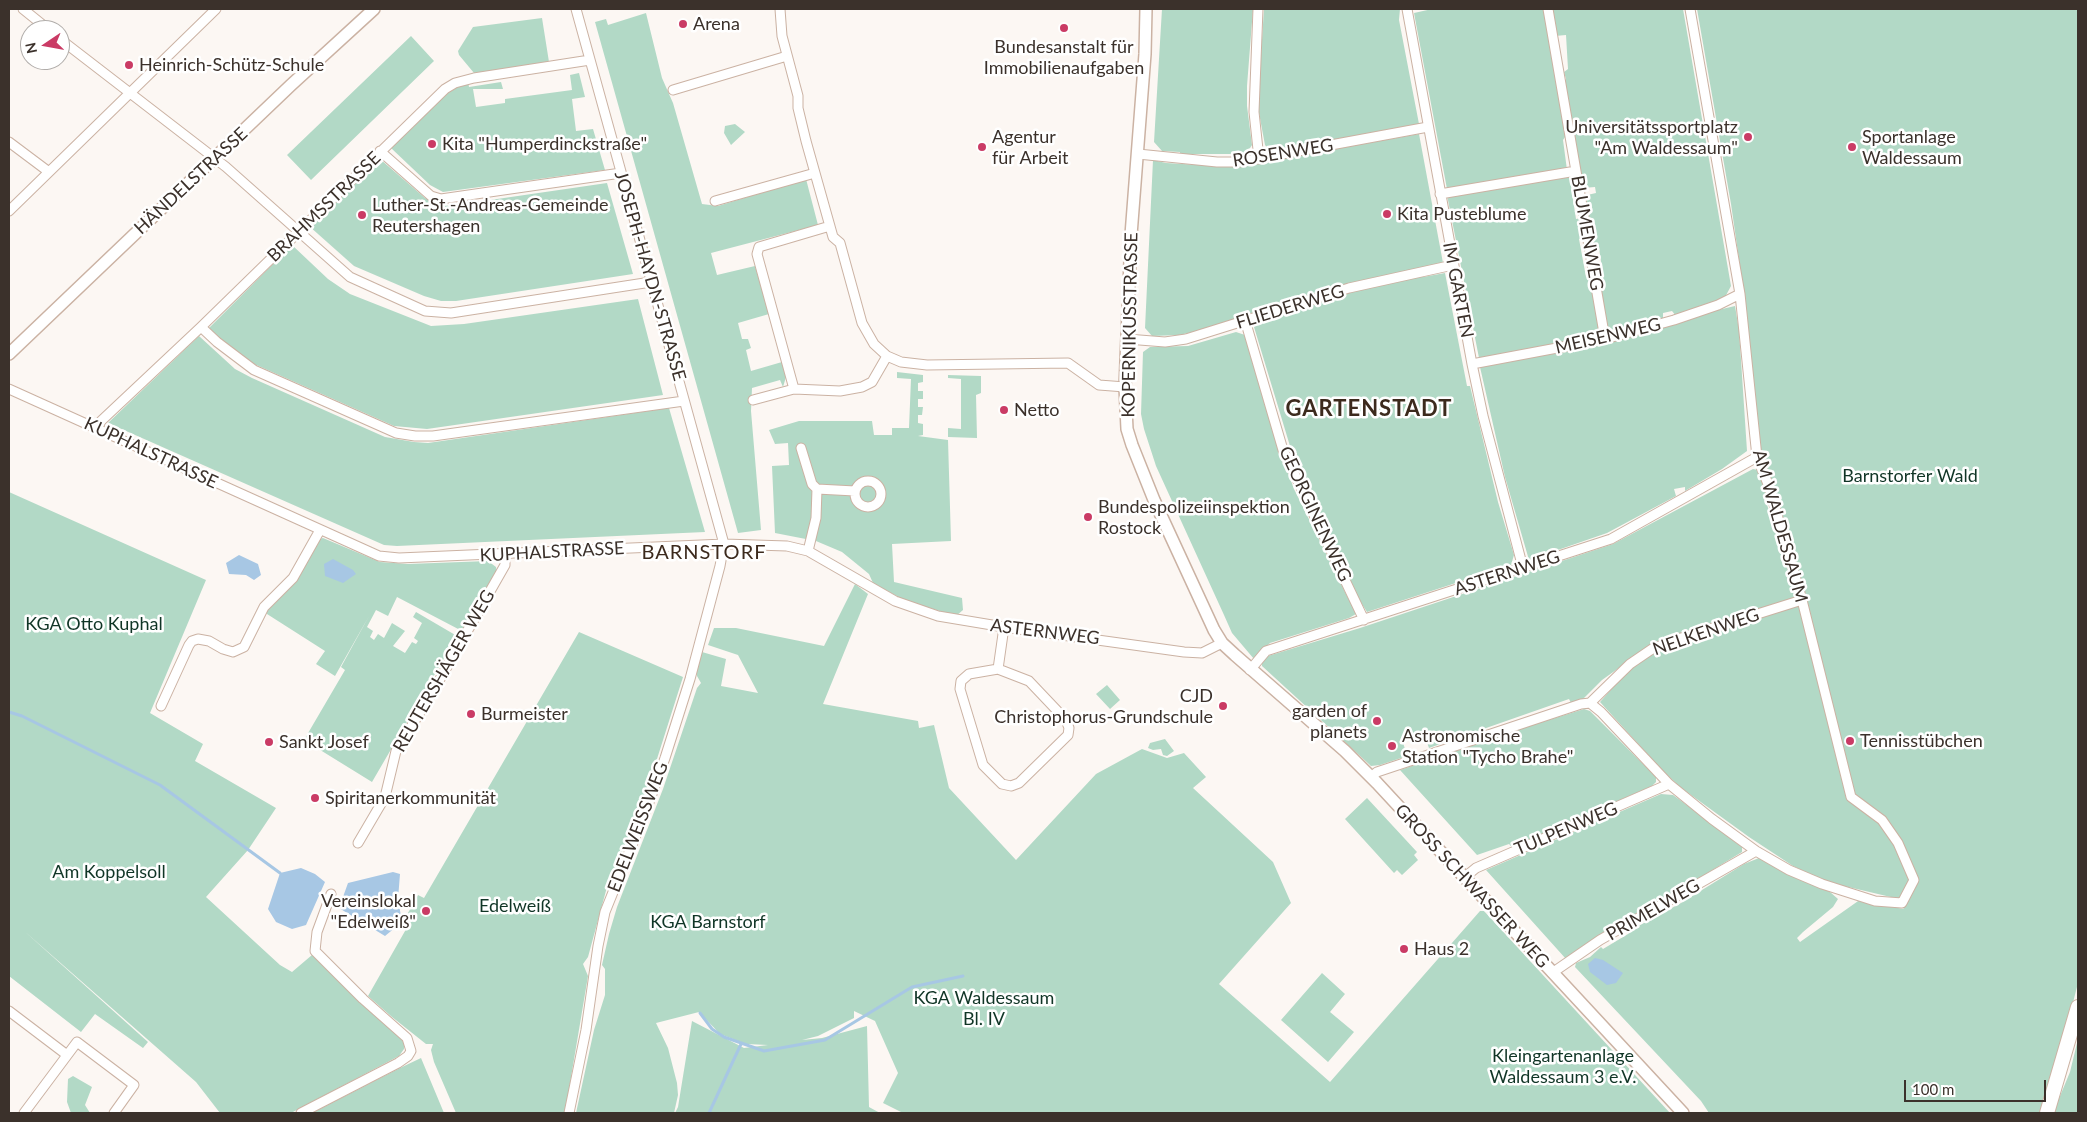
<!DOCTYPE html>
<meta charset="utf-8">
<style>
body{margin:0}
#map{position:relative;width:2087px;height:1122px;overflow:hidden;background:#fcf7f3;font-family:Lato,sans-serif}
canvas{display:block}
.frame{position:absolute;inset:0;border:10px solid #3b312b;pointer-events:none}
.north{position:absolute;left:20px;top:20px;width:50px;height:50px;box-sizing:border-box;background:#fff;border:1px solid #b1adaa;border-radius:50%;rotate:258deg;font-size:14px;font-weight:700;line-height:20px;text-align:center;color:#3b312b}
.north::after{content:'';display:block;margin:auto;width:18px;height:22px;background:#ca3b65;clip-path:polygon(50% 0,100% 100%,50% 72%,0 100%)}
.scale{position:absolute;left:1904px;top:1080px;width:142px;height:22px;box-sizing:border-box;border:2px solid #3b312b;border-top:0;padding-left:6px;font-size:15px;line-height:18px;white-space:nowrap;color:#3b312b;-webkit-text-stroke:4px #fff;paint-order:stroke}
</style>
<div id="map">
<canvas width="2087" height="1122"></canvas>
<div class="frame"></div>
<div class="north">N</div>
<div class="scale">100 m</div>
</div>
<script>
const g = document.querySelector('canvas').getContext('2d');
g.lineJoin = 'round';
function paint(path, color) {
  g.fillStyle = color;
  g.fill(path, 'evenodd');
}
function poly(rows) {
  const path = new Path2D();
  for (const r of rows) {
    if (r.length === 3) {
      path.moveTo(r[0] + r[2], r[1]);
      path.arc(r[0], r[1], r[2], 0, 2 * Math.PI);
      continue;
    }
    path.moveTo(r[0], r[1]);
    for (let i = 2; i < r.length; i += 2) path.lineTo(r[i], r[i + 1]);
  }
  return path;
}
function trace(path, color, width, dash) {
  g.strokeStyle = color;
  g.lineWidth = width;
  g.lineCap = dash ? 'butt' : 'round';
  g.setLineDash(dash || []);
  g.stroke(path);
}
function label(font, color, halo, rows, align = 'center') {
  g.font = font + ' Lato,sans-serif';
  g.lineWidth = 5;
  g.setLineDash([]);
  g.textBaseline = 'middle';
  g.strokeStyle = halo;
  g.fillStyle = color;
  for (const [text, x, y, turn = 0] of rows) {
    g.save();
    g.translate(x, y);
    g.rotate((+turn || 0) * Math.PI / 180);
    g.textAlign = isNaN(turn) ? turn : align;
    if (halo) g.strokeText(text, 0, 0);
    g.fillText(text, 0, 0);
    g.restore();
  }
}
paint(poly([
 [1162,9,1253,9,1247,86,1247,106,1252,145,1246,154,1180,154,1180,152,1162,151,1154,142],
 [1264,9,1400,9,1399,20,1419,124,1311,147,1309,145,1271,152,1265,145,1259,113,1259,86],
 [1432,9,1546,9,1567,134,1563,140,1567,170,1447,189,1414,13],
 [1551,9,1683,9,1731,286,1724,299,1676,316,1672,311,1663,313,1663,320,1608,334,1597,270,1602,268,1599,248,1592,249,1583,196,1596,193,1595,187,1583,188,1564,82,1566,79,1564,72,1568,69,1566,35,1555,36],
 [1697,9,2078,9,2078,983,2055,1073,2041,1113,1709,1113,1701,1101,1575,967,1576,963,1590,957,1601,947,1603,949,1628,934,1631,930,1681,903,1744,864,1759,858,1780,870,1830,892,1838,899,1833,907,1803,932,1797,938,1800,942,1861,899,1874,904,1904,909,1895,898,1827,882,1793,866,1749,837,1680,787,1662,770,1600,702,1631,667,1652,649,1802,600,1757,457,1744,294,1731,204],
 [646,13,662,78,673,103,702,204,718,206,806,179,818,225,711,253,717,275,755,266,769,314,738,323,742,339,748,339,751,348,746,350,751,371,782,362,786,377,783,387,780,380,752,388,751,411,761,530,738,533,595,22,606,19,608,25],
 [542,18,549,62,474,73,459,55,458,51,473,27],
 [411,36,434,61,311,180,287,155],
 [579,73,585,97,572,99,576,131,593,129,605,170,443,192,430,185,391,148,443,96,468,81,469,87,501,82,503,89,473,89,476,107,505,103,505,99,572,90,570,75],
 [735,124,745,132,731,145,724,133,725,126],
 [1419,134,1443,263,1309,294,1198,331,1179,335,1152,336,1145,328,1153,160,1166,163,1233,167],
 [380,159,425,198,438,204,449,206,607,183,633,274,456,301,441,301,424,296,354,266,309,226],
 [1569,173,1576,219,1581,218,1585,238,1579,239,1586,277,1592,276,1602,335,1479,358,1447,195],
 [292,245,328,279,350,294,431,326,464,324,638,299,663,395,427,429,394,426,254,364,238,356,208,329],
 [1445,273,1467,386,1470,386,1498,502,1514,555,1511,565,1367,612,1351,587,1347,574,1293,456,1254,327,1259,319,1343,293,1414,276,1423,277],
 [1735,306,1739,330,1747,451,1722,469,1685,491,1685,487,1674,489,1676,496,1607,533,1529,560,1505,477,1480,367,1616,341,1705,313],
 [1236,332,1245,335,1282,456,1294,489,1356,614,1349,618,1270,643,1254,659,1232,633,1224,615,1156,466,1144,429,1141,414,1143,352,1150,347,1188,346],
 [199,336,235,369,252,378,385,437,414,442,428,443,669,408,705,532,397,546,384,545,108,423],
 [897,372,923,375,923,382,918,383,918,391,923,391,923,399,918,399,918,407,923,407,922,415,918,415,918,423,923,424,923,435,918,436,948,440,951,541,892,544,894,582,962,598,963,610,956,616,904,600,873,583,869,574,842,552,816,541,775,533,772,466,789,465,788,443,775,444,769,430,799,421,872,421,874,435,892,435,892,428,909,428,911,379,897,378],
 [948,375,981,376,981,393,976,395,977,438,948,437,948,428,961,429,961,379,948,378],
 [1753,469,1758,470,1770,503,1767,505,1774,524,1777,526,1798,598,1637,655,1602,680,1582,700,1571,703,1569,699,1429,748,1423,731,1402,739,1407,756,1380,765,1371,766,1262,666,1262,661,1268,656,1360,628,1613,544],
 [9,492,206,580,150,713,203,744,195,761,276,808,248,850,206,897,280,965,292,972,312,955,402,1039,404,1044,404,1049,399,1056,291,1113,220,1113,196,1082,23,930,148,1042,143,1048,95,1014,81,1032,9,976],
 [323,538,380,562,408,564,488,561,496,567,497,573,462,631,397,597,388,616,376,610,367,627,373,631,370,637,374,640,378,634,384,638,392,623,405,631,393,646,405,653,412,642,416,644,418,641,414,638,422,623,413,617,416,612,457,636,372,782,304,740,345,670,341,667,369,616,335,676,316,664,325,651,267,614,266,610,319,539],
 [855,584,868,594,823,704,918,721,919,728,934,725,949,788,1016,860,1096,774,1142,749,1167,758,1184,753,1206,777,1193,788,1273,862,1291,903,1219,984,1330,1082,1480,911,1484,911,1670,1113,903,1113,883,1103,898,1073,875,1021,854,1011,854,1018,818,1036,802,1040,822,1038,867,1026,869,1107,880,1113,675,1113,678,1107,692,1021,744,1048,768,1045,746,1044,720,1034,699,1012,656,1023,668,1048,677,1083,678,1095,674,1113,576,1113,594,1030,605,995,605,969,602,965,609,934,617,907,663,789,697,688,701,683,697,676,697,670,702,652,726,659,721,686,758,693,738,655,708,645,714,628,736,628,824,646],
 [579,632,683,677,643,803,607,887,588,957,583,964,588,976,565,1113,456,1113,434,1062,431,1050,433,1044,426,1044,392,1017,368,996,409,924,404,920,418,895,424,898],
 [1107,685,1120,700,1110,709,1096,694],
 [1584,709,1590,711,1656,777,1656,782,1652,786,1512,847,1509,844,1477,855,1400,770,1520,729],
 [1165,739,1174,751,1167,756,1163,755,1161,749,1153,750,1148,748,1150,743],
 [1661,794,1673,795,1680,800,1742,847,1742,852,1566,959,1486,870],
 [1367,798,1417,852,1414,855,1418,860,1402,875,1397,870,1394,873,1345,819],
 [1322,973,1345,994,1330,1012,1354,1032,1328,1062,1281,1020],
 [2078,1039,2078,1113,2053,1113,2070,1072],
 [421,1058,444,1113,312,1113,400,1068],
 [73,1076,92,1087,85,1105,90,1113,71,1113,67,1102,68,1079]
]), '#b2d9c6');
paint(poly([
 [239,555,258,564,261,575,254,580,246,575,229,574,226,563],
 [333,559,353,570,356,574,343,583,325,576,324,564],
 [301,868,315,874,325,882,306,925,292,929,276,922,268,909,280,873],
 [393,872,400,874,398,899,402,922,385,936,339,908,348,883],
 [1595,958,1603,960,1623,973,1616,983,1607,985,1590,972,1588,964]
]), '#a7c7e4');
trace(poly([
 [9,712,22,716,160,785,280,873],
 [700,1013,712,1029,724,1037,764,1051,825,1040,912,987,963,976],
 [709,1113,741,1044]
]), '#a7c7e4', 3);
const minor = poly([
 [23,9,49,30],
 [780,9,782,36,798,96,798,108,806,141,833,237,840,243,862,323,874,344,887,356,901,362,927,365,1068,363,1099,385,1125,387],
 [1258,9,1254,112,1259,159],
 [1407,9,1472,364,1483,416,1523,568],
 [1548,9,1605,339],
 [60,39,226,167,350,277,425,311,451,313,651,282],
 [673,90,787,56],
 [9,142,49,172],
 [380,151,431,196,441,199,621,173],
 [1138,154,1217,162,1239,162,1428,127],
 [1440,194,1576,171],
 [715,201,815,173],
 [9,211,216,9],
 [830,226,759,247,757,254,794,389,840,391,862,387,872,382,887,356],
 [1245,320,1283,450,1364,620],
 [201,327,217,342,254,370,396,433,415,436,433,436,684,401],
 [1127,339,1165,342,1186,339,1349,288,1453,265],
 [1472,364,1605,339,1674,320,1718,305,1740,294],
 [9,389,379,556,399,558,724,544,787,546,808,551,895,601,938,616,1004,627,1184,652,1202,653,1222,643],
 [753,400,794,389],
 [97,429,101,421,201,327,445,89,455,83,474,78,590,60],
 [801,448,812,484,817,489,816,518,808,551],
 [868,494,13],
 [817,489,855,491],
 [998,669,1029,681,1066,720,1069,728,1068,735,1019,783,1011,786,1002,784,983,765,960,689,961,681,969,674,998,669],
 [998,669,1004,627],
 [1250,670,1266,651,1611,539,1757,457],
 [1590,703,1601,712,1669,784,1712,819,1756,851,1789,870,1822,884,1875,901,1902,903,1914,880,1898,843,1882,820,1851,797,1802,600,1768,484,1757,457,1740,294,1690,9],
 [161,706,189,645,192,641,198,639,209,641,223,649,233,652,244,647,264,607,293,578,320,530],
 [1371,777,1377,772,1581,704,1590,703,1630,664,1652,649,1678,639,1802,600],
 [358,843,385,797,396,751,432,693,505,565,505,554],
 [1465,877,1476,868,1669,784],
 [1552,973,1600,940,1756,851],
 [9,1011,67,1055],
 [24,1113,77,1042,134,1085,114,1113],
 [301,1113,398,1063,408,1056,411,1051,407,1038,363,999,315,951,317,932,331,894],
 [569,1113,586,1030,598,946,605,912,647,808,665,758,690,679,720,566,724,544,576,9]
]);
const tertiary = poly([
 [1146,9,1145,54,1131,235,1125,387,1127,429,1132,445,1154,500,1214,630,1222,643,1235,655,1345,751,1377,783,1683,1113],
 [9,354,291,85,374,9]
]);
const secondary = poly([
 [2047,1113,2078,1007]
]);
trace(minor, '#cbb2a3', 11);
trace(tertiary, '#cbb2a3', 14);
trace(secondary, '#cbb2a3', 16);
trace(minor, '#fff', 9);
trace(tertiary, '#fff', 11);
trace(secondary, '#fff', 14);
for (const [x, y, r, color] of [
 [683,24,5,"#ca3b65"],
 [1064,28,5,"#ca3b65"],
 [129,65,5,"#ca3b65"],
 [1748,137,5,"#ca3b65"],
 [432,144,5,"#ca3b65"],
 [982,147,5,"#ca3b65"],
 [1852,147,5,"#ca3b65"],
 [1387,214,5,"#ca3b65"],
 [362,215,5,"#ca3b65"],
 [1004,410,5,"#ca3b65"],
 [1088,517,5,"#ca3b65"],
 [1223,706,5,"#ca3b65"],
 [471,714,5,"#ca3b65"],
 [1377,721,5,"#ca3b65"],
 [1850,741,5,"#ca3b65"],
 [269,742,5,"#ca3b65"],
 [1392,746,5,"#ca3b65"],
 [315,798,5,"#ca3b65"],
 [426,911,5,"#ca3b65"],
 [1404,949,5,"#ca3b65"]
]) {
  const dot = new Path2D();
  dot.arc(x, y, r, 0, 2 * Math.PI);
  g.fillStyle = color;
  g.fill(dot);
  trace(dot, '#fff', 2);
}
label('18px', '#3b312b', '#fff', [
 ["Arena",693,24],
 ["Bundesanstalt für",1064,47,"center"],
 ["Immobilienaufgaben",1064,68,"center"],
 ["Heinrich-Schütz-Schule",139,65],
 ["Universitätssportplatz",1738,127,"right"],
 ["\"Am Waldessaum\"",1738,148,"right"],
 ["Agentur",992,137],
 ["für Arbeit",992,158],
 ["Sportanlage",1862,137],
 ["Waldessaum",1862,158],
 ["Kita \"Humperdinckstraße\"",442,144],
 ["Luther-St.-Andreas-Gemeinde",372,205],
 ["Reutershagen",372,226],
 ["Kita Pusteblume",1397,214],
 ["Netto",1014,410],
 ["Bundespolizeiinspektion",1098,507],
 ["Rostock",1098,528],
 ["CJD",1213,696,"right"],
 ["Christophorus-Grundschule",1213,717,"right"],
 ["garden of",1367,711,"right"],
 ["planets",1367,732,"right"],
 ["Burmeister",481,714],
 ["Astronomische",1402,736],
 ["Station \"Tycho Brahe\"",1402,757],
 ["Tennisstübchen",1860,741],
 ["Sankt Josef",279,742],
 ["Spiritanerkommunität",325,798],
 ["Vereinslokal",416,901,"right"],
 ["\"Edelweiß\"",416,922,"right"],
 ["Haus 2",1414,949]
], 'left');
label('18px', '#3b312b', '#fff', [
 ["ROSENWEG",1283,153,-9],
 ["HÄNDELSTRASSE",191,181,-43],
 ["BRAHMSSTRASSE",324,207,-44],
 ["BLUMENWEG",1587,233,80],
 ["JOSEPH-HAYDN-STRASSE",650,276,74],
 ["IM GARTEN",1458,290,79],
 ["FLIEDERWEG",1290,307,-17],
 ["KOPERNIKUSSTRASSE",1130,325,-89],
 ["MEISENWEG",1608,336,-13],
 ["KUPHALSTRASSE",151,453,25],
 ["GEORGINENWEG",1315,514,65],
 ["AM WALDESSAUM",1780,526,74],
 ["KUPHALSTRASSE",552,552,-3],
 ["ASTERNWEG",1507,573,-18],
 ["ASTERNWEG",1045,632,7],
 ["NELKENWEG",1706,632,-19],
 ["REUTERSHÄGER WEG",444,671,-60],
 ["EDELWEISSWEG",638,827,-69],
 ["TULPENWEG",1566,829,-23],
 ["GROSS SCHWASSER WEG",1472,886,47],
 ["PRIMELWEG",1653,910,-30]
]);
label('18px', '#103526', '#fff', [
 ["Barnstorfer Wald",1910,476],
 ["KGA Otto Kuphal",94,624],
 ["Am Koppelsoll",109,872],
 ["Edelweiß",515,906],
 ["KGA Barnstorf",708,922],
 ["KGA Waldessaum",984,998],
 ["Bl. IV",984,1019],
 ["Kleingartenanlage",1563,1056],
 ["Waldessaum 3 e.V.",1563,1077]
]);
g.letterSpacing = '1px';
label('20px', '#3c2a1d', '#fff', [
 ["BARNSTORF",704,553]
]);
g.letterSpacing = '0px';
g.letterSpacing = '1px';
label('bold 22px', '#3c2a1d', '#fff', [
 ["GARTENSTADT",1369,409]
]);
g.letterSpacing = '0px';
</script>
